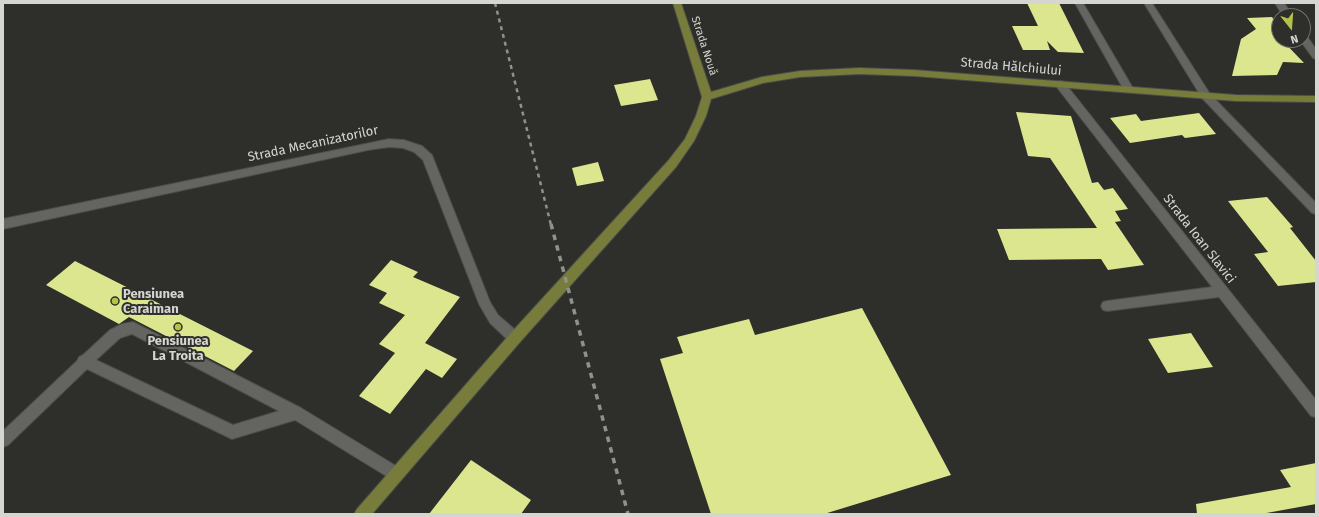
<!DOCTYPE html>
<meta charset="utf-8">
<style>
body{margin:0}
#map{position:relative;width:1319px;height:517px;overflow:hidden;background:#2e2e2a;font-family:"Fira Sans",sans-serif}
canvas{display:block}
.frame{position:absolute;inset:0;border:4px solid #d5d5d2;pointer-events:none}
.north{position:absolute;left:1271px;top:8px;width:40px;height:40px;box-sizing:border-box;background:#2e2e2a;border:1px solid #71716d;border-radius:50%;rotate:163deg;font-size:11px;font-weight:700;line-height:16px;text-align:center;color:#d5d5d2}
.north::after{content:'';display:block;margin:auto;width:14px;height:18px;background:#b5c249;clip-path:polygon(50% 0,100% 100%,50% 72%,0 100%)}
</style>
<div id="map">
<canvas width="1319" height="517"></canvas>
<div class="frame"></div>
<div class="north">N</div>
</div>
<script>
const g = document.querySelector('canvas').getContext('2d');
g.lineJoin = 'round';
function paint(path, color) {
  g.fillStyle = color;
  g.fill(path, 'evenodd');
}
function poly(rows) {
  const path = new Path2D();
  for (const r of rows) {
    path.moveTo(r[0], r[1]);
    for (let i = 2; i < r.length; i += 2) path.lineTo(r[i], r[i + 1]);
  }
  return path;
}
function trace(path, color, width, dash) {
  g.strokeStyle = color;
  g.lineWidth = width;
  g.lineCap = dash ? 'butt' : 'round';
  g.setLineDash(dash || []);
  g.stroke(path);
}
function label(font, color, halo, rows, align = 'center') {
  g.font = font + ' "Fira Sans",sans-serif';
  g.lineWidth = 4;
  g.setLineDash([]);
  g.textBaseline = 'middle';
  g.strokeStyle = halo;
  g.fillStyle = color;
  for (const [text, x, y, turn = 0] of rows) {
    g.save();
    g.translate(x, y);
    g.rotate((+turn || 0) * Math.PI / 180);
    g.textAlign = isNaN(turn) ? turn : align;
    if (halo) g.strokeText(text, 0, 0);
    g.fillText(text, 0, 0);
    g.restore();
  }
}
paint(poly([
 [1027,3,1059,3,1084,53,1058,52,1047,41,1050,50,1023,50,1012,26,1038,26],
 [1272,17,1279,27,1279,40,1282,40,1304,63,1283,62,1277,75,1232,76,1241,39,1256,29,1247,18],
 [650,79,658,100,621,106,614,85],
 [1016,112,1071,116,1092,183,1098,182,1104,190,1113,188,1128,209,1115,211,1121,221,1115,222,1144,265,1108,270,1101,259,1009,260,997,229,1097,228,1050,158,1028,156],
 [1199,113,1216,134,1185,138,1182,135,1130,143,1110,118,1136,114,1141,121],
 [598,162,604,181,577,186,572,168],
 [1267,197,1293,227,1290,228,1316,261,1316,282,1278,286,1254,254,1268,252,1228,201],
 [391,260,418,272,413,277,460,297,425,343,457,359,442,378,426,369,390,414,359,396,395,353,379,344,405,315,379,303,387,293,369,285],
 [75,261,253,351,234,371,129,317,119,324,46,285],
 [862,308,951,475,824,514,711,514,660,359,683,353,677,337,749,319,755,335],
 [1191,333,1213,367,1168,373,1148,339],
 [471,460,531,500,521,514,429,514],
 [1316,463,1316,504,1261,514,1197,514,1196,504,1291,487,1280,470]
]), '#dbe68f');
const minor = poly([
 [1075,3,1083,3,1134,90,1133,92,1125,92,1075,3],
 [1144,3,1152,3,1210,94,1316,203,1316,214,1312,213,1202,98,1144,3],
 [1275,3,1284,3,1293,16,1283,16,1275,3],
 [1303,34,1306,35,1316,49,1316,59,1313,58,1300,40,1303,40,1303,34],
 [1060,81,1064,82,1316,400,1316,417,1311,416,1219,297,1107,311,1103,310,1101,306,1103,302,1107,301,1212,287,1056,86,1055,84,1060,81],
 [389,139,404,140,422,146,432,155,490,302,498,315,520,334,521,338,520,342,515,344,510,342,490,323,479,304,423,160,414,152,403,148,389,147,368,150,3,229,3,219,389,139],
 [133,322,301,408,401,469,403,474,401,479,396,481,391,479,295,420,232,439,87,369,8,445,3,447,3,431,77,361,79,357,83,355,110,330,122,324,133,322],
 [132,334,279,411,233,425,96,360,120,338,132,334]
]);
const major = poly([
 [673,3,681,3,711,92,762,77,800,71,859,68,914,70,1236,95,1316,96,1316,102,1236,101,914,76,859,74,800,77,763,83,711,99,706,116,694,141,676,167,520,342,372,514,354,514,357,509,510,334,668,161,685,139,696,116,702,97,673,3]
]);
trace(minor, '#4b4c48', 2);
trace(major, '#4b4c48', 2);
paint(minor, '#646560');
paint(major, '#777c3b');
trace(poly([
 [495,3,551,225]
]), '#90908d', 2.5, [4, 4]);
trace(poly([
 [551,224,628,514]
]), '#90908d', 3.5, [5.5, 5.5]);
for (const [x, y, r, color] of [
 [115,301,4,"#b5c249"],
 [178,327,4,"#b5c249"]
]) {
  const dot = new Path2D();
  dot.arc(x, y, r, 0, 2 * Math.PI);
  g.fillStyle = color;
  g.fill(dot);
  trace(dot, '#2e2e2a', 1.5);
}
label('11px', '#d5d5d2', '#2e2e2a', [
 ["Strada Nouă",704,46,72]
]);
label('13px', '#d5d5d2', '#2e2e2a', [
 ["Strada Hălchiului",1011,67,5],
 ["Strada Mecanizatorilor",313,144,-12],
 ["Strada Ioan Slavici",1199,239,52]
]);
label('bold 13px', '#d5d5d2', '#2e2e2a', [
 ["Pensiunea",123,294],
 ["Caraiman",123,309],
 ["Pensiunea",178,341,"center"],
 ["La Troita",178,356,"center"]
], 'left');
</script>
